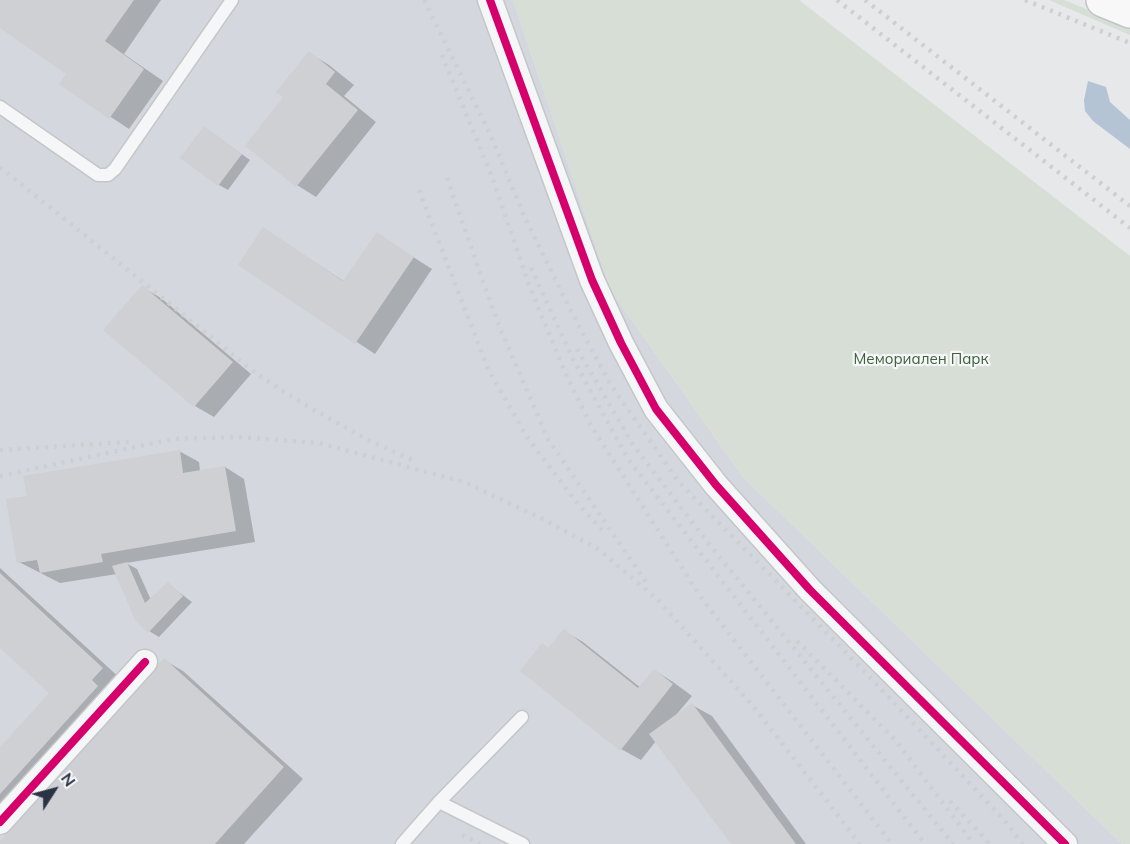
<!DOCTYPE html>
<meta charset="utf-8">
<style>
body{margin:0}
#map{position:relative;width:1130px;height:844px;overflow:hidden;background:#e6e8ea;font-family:Mulish,sans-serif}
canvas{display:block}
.north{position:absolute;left:24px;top:760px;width:60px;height:60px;-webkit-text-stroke:4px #f4f6f9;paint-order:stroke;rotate:54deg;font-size:16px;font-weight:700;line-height:24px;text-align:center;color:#2b3445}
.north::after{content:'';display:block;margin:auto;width:21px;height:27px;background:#2b3445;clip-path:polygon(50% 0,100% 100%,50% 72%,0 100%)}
</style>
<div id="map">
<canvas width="1130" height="844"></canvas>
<div class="north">N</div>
</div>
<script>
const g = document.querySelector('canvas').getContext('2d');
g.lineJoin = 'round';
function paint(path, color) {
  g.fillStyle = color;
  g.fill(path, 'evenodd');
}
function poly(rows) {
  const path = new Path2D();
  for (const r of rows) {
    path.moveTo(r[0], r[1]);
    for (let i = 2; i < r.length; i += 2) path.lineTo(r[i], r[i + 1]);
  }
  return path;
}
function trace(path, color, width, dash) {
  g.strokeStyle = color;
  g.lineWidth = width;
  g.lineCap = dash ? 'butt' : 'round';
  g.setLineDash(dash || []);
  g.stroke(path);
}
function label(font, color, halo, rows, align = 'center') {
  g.font = font + ' Mulish,sans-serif';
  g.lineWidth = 4.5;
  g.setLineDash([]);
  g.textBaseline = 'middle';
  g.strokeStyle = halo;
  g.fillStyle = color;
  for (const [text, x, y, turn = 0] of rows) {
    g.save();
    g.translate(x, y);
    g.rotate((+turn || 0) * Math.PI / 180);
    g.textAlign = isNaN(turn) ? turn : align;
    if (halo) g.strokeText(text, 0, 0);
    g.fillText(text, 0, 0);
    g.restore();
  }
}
paint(poly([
 [0,0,513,0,611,291,743,477,1122,844,0,844]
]), '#d4d7dd');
paint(poly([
 [513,0,799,0,1130,256,1130,844,1122,844,743,477,611,291],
 [1049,0,1064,0,1130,27,1130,35]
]), '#d6ded6');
paint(poly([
 [1088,81,1106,87,1110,102,1130,120,1130,149,1093,121,1085,111,1084,100]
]), '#b4c4d5');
paint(poly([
 [0,0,161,0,124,54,163,81,129,129,61,84,68,74,0,26],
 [309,53,329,65,354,85,344,96,376,122,316,197,297,185,285,97],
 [214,134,250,160,228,190,219,185],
 [264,229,345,282,377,234,432,269,375,354,240,265],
 [142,287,161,298,251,374,214,417,195,406,105,330],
 [179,451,199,462,200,471,225,467,244,479,255,542,126,563,137,569,151,600,168,584,192,602,159,637,149,631,117,574,60,583,19,562,28,497],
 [0,568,122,680,0,826,0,749,51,693,0,646],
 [564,631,583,642,641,688,654,670,673,682,692,696,676,715,692,705,712,716,806,844,732,844,656,741,641,760,621,749,549,649],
 [164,660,183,671,303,779,244,844,0,844]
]), '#0003');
paint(poly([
 [0,0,134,0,105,41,144,69,109,119,59,84,66,74,0,28],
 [309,51,335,72,326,84,358,110,296,187,245,146,283,97,276,92],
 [204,126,242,154,218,186,180,158],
 [263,227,343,281,377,232,414,257,355,344,238,265],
 [142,285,233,362,194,407,103,330],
 [180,450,183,473,225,466,236,531,101,554,103,562,40,573,37,560,17,563,6,499,27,496,23,476],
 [127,562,145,603,168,582,183,596,148,633,135,620,112,566],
 [0,573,103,668,92,680,98,686,0,794,0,747,49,693,0,648],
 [564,629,638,688,654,669,673,684,620,751,520,671,542,643,548,648],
 [164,658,284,767,215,844,0,844,0,841],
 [692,703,796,844,731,844,649,734]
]), '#ced0d3');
const service = poly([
 [0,107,98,175,108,175,115,169,232,0],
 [439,802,523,844],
 [402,844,439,802,522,717]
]);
const minor = poly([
 [490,0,592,280,621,343,656,409,716,485,810,590,1065,844],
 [0,822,145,662]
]);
const primary = poly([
 [1103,0,1130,11]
]);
trace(service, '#c4c6c8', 15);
trace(minor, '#c4c6c8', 27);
trace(primary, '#c2c5c8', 36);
trace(service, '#f5f6f7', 12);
trace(minor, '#f5f6f7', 24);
trace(primary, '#f8f8f8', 33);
trace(poly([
 [424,0,490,134,526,220,570,309,609,382,678,481,866,673,1004,820,1023,844],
 [837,0,1130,228],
 [865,0,1130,206],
 [1025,0,1130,43],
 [442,55,492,177,529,285,564,370,590,424,700,596,892,844],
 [0,167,258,375,307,406,370,441,417,462],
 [447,178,497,321,548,439,648,585],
 [419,190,488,369,527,437,578,504,602,530],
 [531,268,573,359,628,459,925,844],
 [577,349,632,443,701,534,953,844],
 [0,450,129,442],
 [0,476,173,439,237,437,319,443,464,482,541,518,598,549,658,600,754,707,860,844],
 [797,641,896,741,974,844],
 [950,801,990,844],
 [462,835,480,844]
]), '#cecfd2', 4.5, [3, 6]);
trace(poly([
 [490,0,592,280,621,343,656,409,716,485,810,590,1065,844],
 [0,822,145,662]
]), '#d6006c', 8);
label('15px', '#3f6138', '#f4f6f9', [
 ["Мемориален Парк",921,359]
]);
</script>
